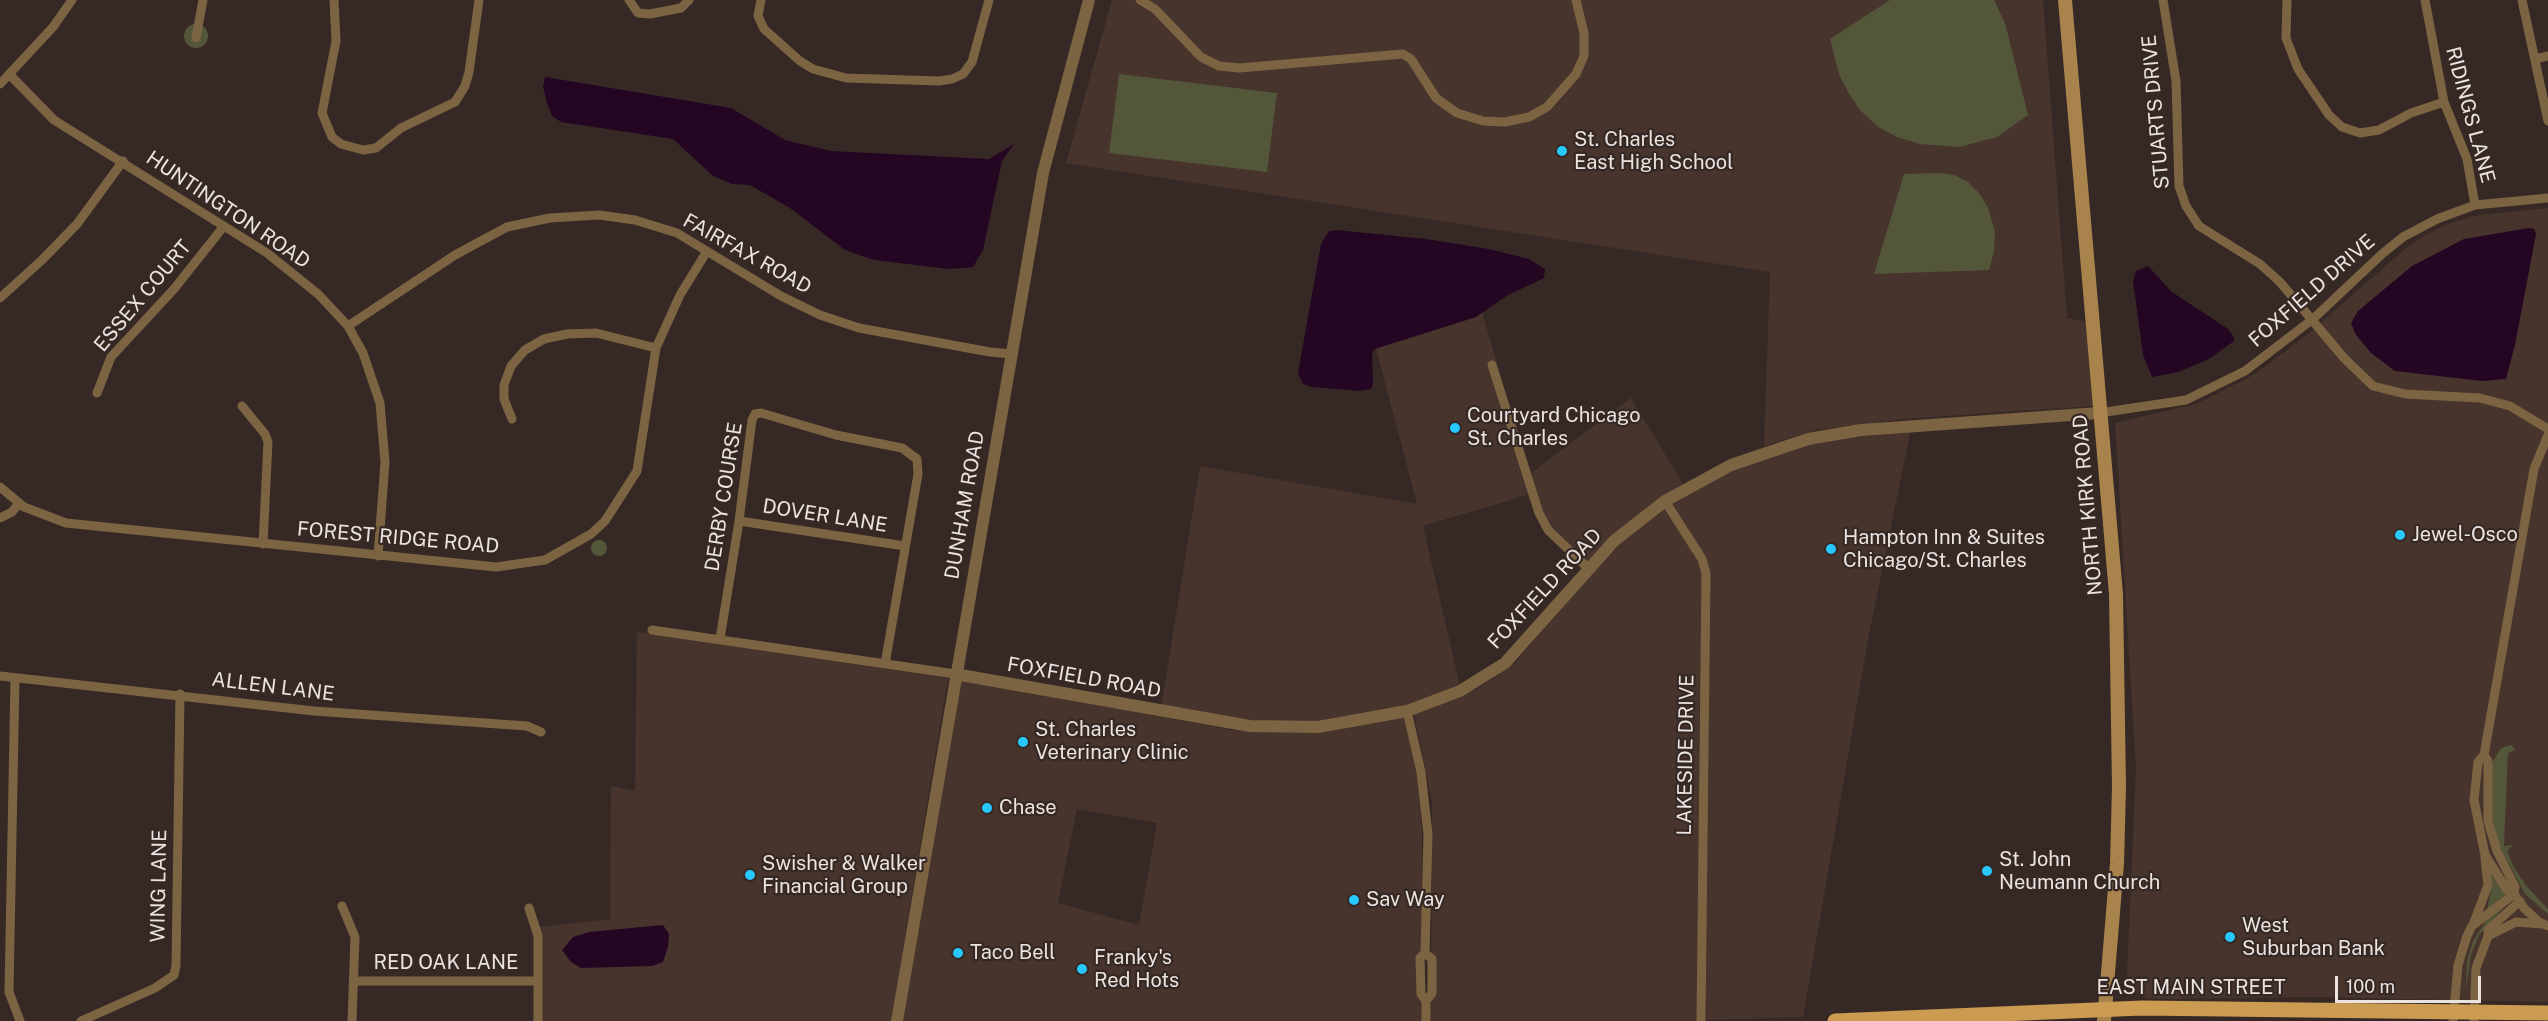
<!DOCTYPE html>
<style>
body{margin:0}
#map{position:relative;width:2548px;height:1021px;overflow:hidden;background:#362925;font-family:"Public Sans",sans-serif}
canvas{display:block}
.scale{position:absolute;left:2335px;top:976px;width:146px;height:27px;box-sizing:border-box;border:3px solid #ebe3e0;border-top:0;padding-left:8px;font-size:18px;line-height:21px;white-space:nowrap;color:#ebe3e0;-webkit-text-stroke:4px #362925;paint-order:stroke}
</style>
<div id="map">
<canvas width="2548" height="1021"></canvas>
<div class="scale">100 m</div>
</div>
<script>
const g = document.querySelector('canvas').getContext('2d');
g.lineJoin = 'round';
function paint(path, color) {
  g.fillStyle = color;
  g.fill(path, 'evenodd');
}
function poly(rows) {
  const path = new Path2D();
  for (const r of rows) {
    if (r.length === 3) {
      path.moveTo(r[0] + r[2], r[1]);
      path.arc(r[0], r[1], r[2], 0, 2 * Math.PI);
      continue;
    }
    path.moveTo(r[0], r[1]);
    for (let i = 2; i < r.length; i += 2) path.lineTo(r[i], r[i + 1]);
  }
  return path;
}
function trace(path, color, width, dash) {
  g.strokeStyle = color;
  g.lineWidth = width;
  g.lineCap = dash ? 'butt' : 'round';
  g.setLineDash(dash || []);
  g.stroke(path);
}
function label(font, color, halo, rows, align = 'center') {
  g.font = font + ' "Public Sans",sans-serif';
  g.lineWidth = 4.5;
  g.setLineDash([]);
  g.textBaseline = 'middle';
  g.strokeStyle = halo;
  g.fillStyle = color;
  for (const [text, x, y, turn = 0] of rows) {
    g.save();
    g.translate(x, y);
    g.rotate((+turn || 0) * Math.PI / 180);
    g.textAlign = isNaN(turn) ? turn : align;
    if (halo) g.strokeText(text, 0, 0);
    g.fillText(text, 0, 0);
    g.restore();
  }
}
paint(poly([
 [1112,0,2043,0,2067,318,2087,322,2093,406,1904,419,1815,430,1764,446,1770,272,1066,163],
 [2548,208,2548,1002,2312,997,2149,999,2138,994,2127,974,2136,769,2115,423,2196,404,2255,374,2308,334,2405,249,2424,236,2447,224,2479,215],
 [1480,306,1530,474,1631,398,1683,484,1652,506,1582,570,1543,530,1527,495,1423,526,1460,686,1408,706,1322,723,1281,724,1161,708,1200,466,1417,504,1373,337],
 [1911,429,1869,634,1803,1017,1706,1020,1700,676,1697,1021,1431,1021,1432,802,1414,714,1477,689,1514,664,1617,543,1671,503,1732,468,1791,448,1868,433],
 [637,632,948,678,891,1021,540,1021,540,927,610,919,611,786,635,791],
 [959,679,1232,730,1275,732,1404,715,1417,771,1422,829,1423,1021,901,1021],
 [1077,809,1157,823,1139,925,1058,903]
]), '#46342d');
paint(poly([
 [1890,0,1994,0,2005,23,2028,115,1997,137,1959,147,1920,144,1897,137,1878,127,1860,110,1849,94,1839,74,1830,39],
 [196,36,12],
 [1119,74,1277,93,1267,172,1109,153],
 [1940,173,1954,175,1968,182,1980,194,1988,208,1995,232,1994,251,1989,270,1874,274,1904,174],
 [599,548,8],
 [2511,745,2516,750,2508,753,2504,846,2513,845,2507,851,2513,866,2527,887,2548,909,2548,914,2525,894,2496,839,2491,810,2492,763,2501,748],
 [2491,872,2506,894,2487,910,2492,886],
 [2508,903,2479,935,2471,955,2466,989,2467,961,2473,941,2486,921]
]), '#54563a');
paint(poly([
 [545,77,731,108,785,140,831,151,989,159,1014,144,1002,161,983,250,973,267,949,269,874,260,845,250,790,208,750,185,732,184,713,176,673,139,561,122,552,116,547,103,543,87],
 [2529,228,2534,229,2536,234,2515,345,2506,379,2482,381,2395,371,2371,353,2356,335,2351,323,2358,311,2412,266,2464,239],
 [1336,230,1426,239,1489,249,1529,259,1545,269,1544,278,1508,295,1476,317,1375,349,1372,354,1373,384,1371,389,1359,391,1312,387,1303,384,1298,373,1321,244,1329,231],
 [2148,266,2172,292,2228,329,2234,337,2234,341,2209,359,2178,372,2152,377,2143,355,2133,281,2136,271],
 [663,925,669,934,668,947,663,962,652,966,581,968,571,962,562,950,573,937,589,932]
]), '#240622');
trace(poly([
 [334,0,336,41,322,113,332,137,341,144,363,150,376,148,401,128,455,102,465,86,469,72,479,0],
 [629,0,638,13,650,14,681,8,689,0],
 [761,0,758,16,764,29,800,61,813,69,846,78,939,81,952,79,963,74,972,62,989,0],
 [1140,0,1155,9,1201,57,1219,66,1239,68,1403,54,1411,59,1436,98,1457,113,1483,121,1505,122,1529,117,1547,107,1576,74,1584,56,1584,33,1576,0],
 [2163,0,2176,81,2179,186,2186,206,2199,226,2260,264,2280,282,2344,358,2373,386,2405,394,2480,398,2510,406,2548,429],
 [2287,0,2286,38,2298,69,2329,115,2342,127,2360,133,2379,130,2411,113,2444,102],
 [2425,0,2444,102,2467,159,2475,205],
 [2522,0,2548,121],
 [196,38,203,0],
 [2535,59,2548,56],
 [9,74,54,120,267,253,318,294,348,326,363,353,380,403,385,462,378,556],
 [0,84,53,27,72,0],
 [0,298,42,260,77,224,123,161],
 [348,326,455,255,507,227,550,218,599,215,635,220,677,233,781,296,820,315,859,328,990,352,1012,354],
 [1492,365,1539,513,1548,530,1588,568],
 [97,393,111,357,174,289,224,226],
 [242,406,265,434,268,442,263,544],
 [2099,413,2186,400,2245,371,2313,319,2382,254,2403,237,2437,219,2475,205,2548,198],
 [512,419,504,399,504,385,511,366,525,350,544,339,567,334,596,333,656,348],
 [2548,435,2534,469,2484,755,2478,762,2474,800,2485,855,2507,890,2514,894,2524,908,2539,922,2548,926],
 [0,487,24,507,66,523,496,567,545,560,591,534,605,521,637,471,656,348,680,295,707,251],
 [1665,501,1702,559,1706,573,1701,1021],
 [0,518,12,512,19,503],
 [739,521,905,546],
 [652,630,955,674],
 [720,639,739,521,752,420,755,414,761,413,836,435,902,448,917,459,918,474,885,664],
 [0,676,314,711,527,726,541,732],
 [15,678,9,992,20,1021],
 [1407,711,1421,772,1428,834,1425,953,1420,958,1421,994,1426,1001,1426,1021],
 [2484,755,2488,761,2488,821,2497,851,2515,887,2514,894],
 [342,906,355,937,352,1021],
 [529,908,538,936,538,1021],
 [2473,925,2488,885,2485,858],
 [2488,936,2516,922,2542,924],
 [1425,953,1432,959,1432,993,1426,1001],
 [355,981,538,981],
 [81,1021,155,988,174,975,176,966,180,694],
 [2453,1021,2458,965,2467,936,2472,926,2514,894],
 [2474,1021,2476,968,2488,936,2488,930,2520,901]
]), '#7c6443', 9);
trace(poly([
 [955,674,1250,726,1318,727,1407,711,1460,691,1505,663,1614,541,1665,501,1731,465,1808,439,1861,430,2099,413],
 [897,1021,1043,173,1089,0]
]), '#7c6443', 12);
trace(poly([
 [2065,0,2116,594,2119,787,2117,864,2104,1021]
]), '#a9834c', 14);
trace(poly([
 [1835,1021,2142,1008,2548,1013]
]), '#cc9b52', 15);
for (const [x, y, r, color] of [
 [1562,151,6,"#27c8fe"],
 [1455,428,6,"#27c8fe"],
 [2400,535,6,"#27c8fe"],
 [1831,549,6,"#27c8fe"],
 [1023,742,6,"#27c8fe"],
 [987,808,6,"#27c8fe"],
 [1987,871,6,"#27c8fe"],
 [750,875,6,"#27c8fe"],
 [1354,900,6,"#27c8fe"],
 [2230,937,6,"#27c8fe"],
 [958,953,6,"#27c8fe"],
 [1082,969,6,"#27c8fe"]
]) {
  const dot = new Path2D();
  dot.arc(x, y, r, 0, 2 * Math.PI);
  g.fillStyle = color;
  g.fill(dot);
  trace(dot, '#362925', 2);
}
label('20px', '#ebe3e0', '#362925', [
 ["STUARTS DRIVE",2156,112,-95],
 ["RIDINGS LANE",2470,115,75],
 ["HUNTINGTON ROAD",228,210,34],
 ["FAIRFAX ROAD",747,254,29],
 ["FOXFIELD DRIVE",2312,291,-41],
 ["ESSEX COURT",143,296,-50],
 ["DERBY COURSE",724,497,-81],
 ["DUNHAM ROAD",965,505,-80],
 ["NORTH KIRK ROAD",2088,505,-95],
 ["DOVER LANE",825,516,9],
 ["FOREST RIDGE ROAD",398,538,5],
 ["FOXFIELD ROAD",1545,589,-47],
 ["FOXFIELD ROAD",1084,678,10],
 ["ALLEN LANE",273,687,7],
 ["LAKESIDE DRIVE",1686,755,-89],
 ["WING LANE",159,886,-89],
 ["RED OAK LANE",446,963],
 ["EAST MAIN STREET",2191,988]
]);
label('20px', '#ebe3e0', '#362925', [
 ["St. Charles",1574,140],
 ["East High School",1574,163],
 ["Courtyard Chicago",1467,416],
 ["St. Charles",1467,439],
 ["Jewel-Osco",2412,535],
 ["Hampton Inn & Suites",1843,538],
 ["Chicago/St. Charles",1843,561],
 ["St. Charles",1035,730],
 ["Veterinary Clinic",1035,753],
 ["Chase",999,808],
 ["St. John",1999,860],
 ["Neumann Church",1999,883],
 ["Swisher & Walker",762,864],
 ["Financial Group",762,887],
 ["Sav Way",1366,900],
 ["West",2242,926],
 ["Suburban Bank",2242,949],
 ["Taco Bell",970,953],
 ["Franky's",1094,958],
 ["Red Hots",1094,981]
], 'left');
</script>
